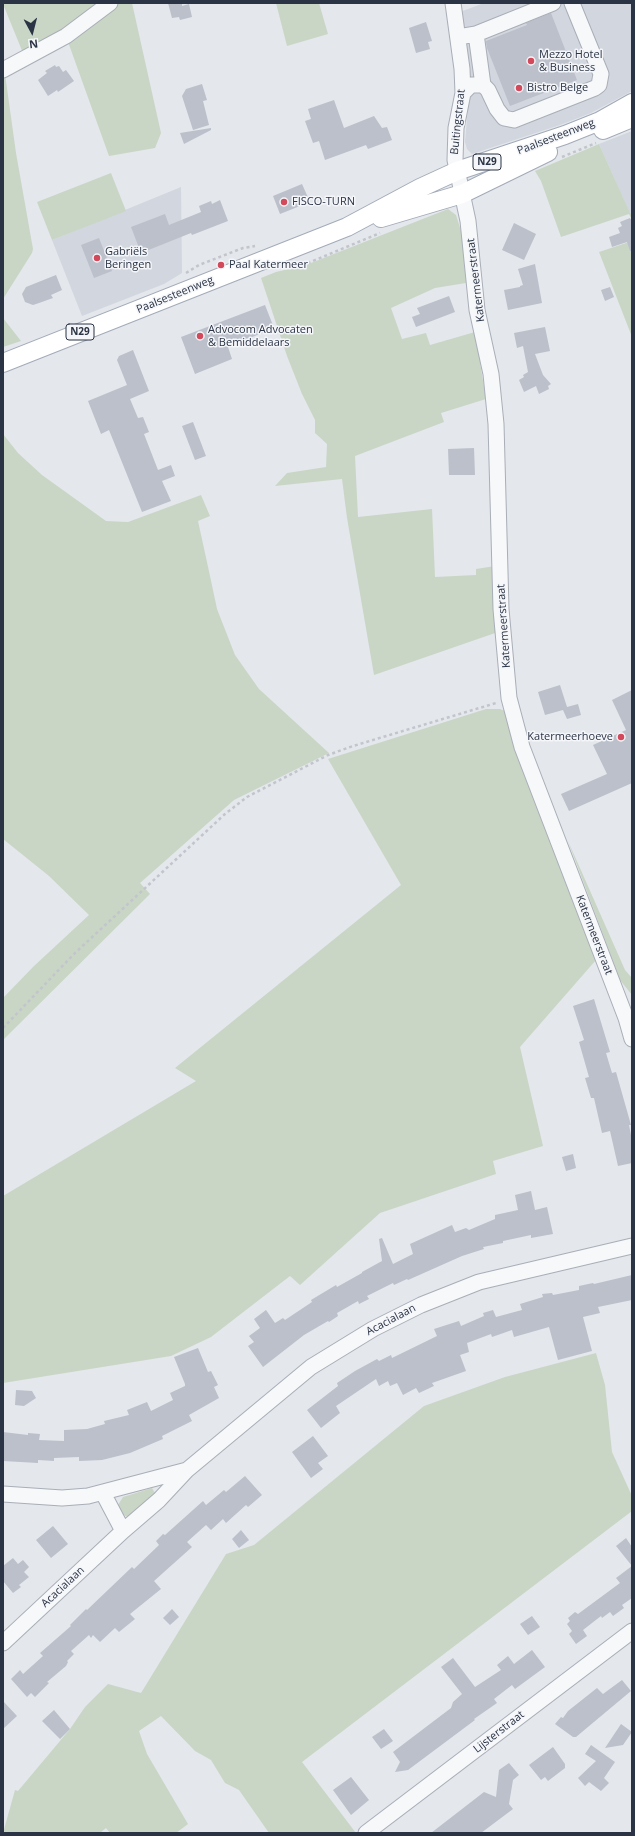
<!DOCTYPE html>
<meta charset="utf-8">
<style>
body{margin:0}
#map{position:relative;width:635px;height:1836px;overflow:hidden;background:#e4e7ec;font-family:"Open Sans",sans-serif}
canvas{display:block}
.frame{position:absolute;inset:0;border:4px solid #2b3445;pointer-events:none}
.north{position:absolute;left:12px;top:12px;width:40px;height:40px;-webkit-text-stroke:3px #f4f6f9;paint-order:stroke;rotate:173deg;font-size:11px;font-weight:700;line-height:16px;text-align:center;color:#2b3445}
.north::after{content:'';display:block;margin:auto;width:14px;height:18px;background:#2b3445;clip-path:polygon(50% 0,100% 100%,50% 72%,0 100%)}
</style>
<div id="map">
<canvas width="635" height="1836"></canvas>
<div class="frame"></div>
<div class="north">N</div>
</div>
<script>
const g = document.querySelector('canvas').getContext('2d');
g.lineJoin = 'round';
function paint(path, color) {
  g.fillStyle = color;
  g.fill(path, 'evenodd');
}
function poly(rows) {
  const path = new Path2D();
  for (const r of rows) {
    path.moveTo(r[0], r[1]);
    for (let i = 2; i < r.length; i += 2) path.lineTo(r[i], r[i + 1]);
  }
  return path;
}
function trace(path, color, width, dash) {
  g.strokeStyle = color;
  g.lineWidth = width;
  g.lineCap = dash ? 'butt' : 'round';
  g.setLineDash(dash || []);
  g.stroke(path);
}
function label(font, color, halo, rows, align = 'center') {
  g.font = font + ' "Open Sans",sans-serif';
  g.lineWidth = 3;
  g.setLineDash([]);
  g.textBaseline = 'middle';
  g.strokeStyle = halo;
  g.fillStyle = color;
  for (const [text, x, y, turn = 0] of rows) {
    g.save();
    g.translate(x, y);
    g.rotate((+turn || 0) * Math.PI / 180);
    g.textAlign = isNaN(turn) ? turn : align;
    if (halo) g.strokeText(text, 0, 0);
    g.fillText(text, 0, 0);
    g.restore();
  }
}
paint(poly([
 [484,3,632,3,632,91,591,113,560,125,472,154,467,149,465,142,469,94,460,12],
 [632,131,632,213,630,214,599,144],
 [181,187,182,273,164,284,82,316,52,240]
]), '#d2d6de');
paint(poly([
 [97,3,54,36,23,53,3,4],
 [118,3,132,3,161,133,155,148,109,156,67,39],
 [276,3,319,3,328,34,287,46],
 [5,74,16,153,33,249,32,253,3,299,3,75],
 [599,144,630,213,632,213,632,220,629,214,561,237,541,181,535,171],
 [111,173,126,211,52,240,37,202],
 [448,209,456,215,462,234,466,283,435,288,391,308,402,339,426,333,430,345,475,332,486,399,441,413,444,422,355,456,358,517,432,509,435,577,476,575,476,569,495,566,498,632,374,675,347,518,342,479,275,486,287,473,326,467,327,444,315,433,315,420,302,394,287,356,261,278,276,272,306,265],
 [632,241,632,337,599,252],
 [3,318,21,341,3,347],
 [3,434,18,453,42,475,106,521,128,522,201,495,210,516,198,521,210,576,217,609,235,655,259,689,329,753,234,800,140,883,150,894,3,1040,3,998,34,966,89,915,49,876,3,839],
 [486,709,500,709,507,712,520,758,535,801,596,960,520,1047,543,1146,493,1161,496,1174,380,1213,300,1285,290,1276,211,1337,171,1356,3,1383,3,1196,196,1081,175,1068,401,885,328,759],
 [568,841,625,970,632,978,632,995,620,980],
 [596,1353,605,1385,612,1452,632,1496,632,1511,302,1762,356,1833,269,1833,239,1790,225,1783,211,1760,195,1751,161,1716,139,1731,147,1754,188,1824,176,1833,110,1833,106,1828,100,1833,3,1833,15,1790,18,1791,70,1729,85,1707,108,1684,141,1693,226,1554,254,1545,424,1406,505,1377],
 [152,1488,155,1493,154,1497,129,1518,122,1514,118,1505,123,1497]
]), '#c9d6c5');
paint(poly([
 [168,3,182,3,182,6,189,4,192,17,180,20,179,17,172,18],
 [551,13,577,80,510,106,487,48,486,41,527,25,526,23],
 [426,22,432,41,428,42,430,49,416,53,409,28],
 [55,65,56,67,59,66,63,72,66,70,74,81,58,92,57,90,48,96,38,80,47,73,45,71],
 [202,84,207,100,203,101,209,125,193,130,182,96,186,89],
 [334,100,344,128,374,116,382,128,387,127,392,140,368,149,366,145,325,160,319,141,313,143,305,121,311,119,308,109],
 [211,128,211,130,184,144,180,133],
 [302,184,310,202,280,214,273,196],
 [220,200,228,221,192,235,191,233,141,253,131,227,165,214,169,225,201,212,199,206,211,201,212,204],
 [630,218,632,221,632,251,630,251,627,242,612,247,609,237,620,233,618,228,622,226,620,222],
 [514,223,536,234,524,260,502,250],
 [99,238,112,271,94,278,81,245],
 [535,264,542,303,508,310,504,290,520,287,520,286,523,285,518,269],
 [56,275,62,290,51,295,53,298,39,303,33,305,25,302,22,294,26,287],
 [610,287,614,297,605,301,601,290],
 [449,296,455,312,416,327,412,317,420,314,417,308],
 [265,305,274,328,228,347,232,359,195,374,181,337],
 [545,327,550,351,535,354,543,375,551,384,548,386,549,389,539,394,536,386,524,392,519,380,524,377,523,375,528,372,523,346,517,348,514,333],
 [133,350,149,391,130,399,138,418,143,417,149,432,144,434,158,470,171,465,175,476,162,481,171,501,142,512,109,430,101,434,88,401,127,385,117,360,119,356],
 [193,422,206,456,195,460,182,426],
 [474,448,475,475,449,475,448,449],
 [560,685,567,707,578,704,581,715,567,719,563,710,545,715,538,692],
 [632,690,632,783,569,811,561,794,607,774,593,745,626,730,612,700],
 [594,999,610,1052,606,1053,612,1073,616,1072,631,1125,629,1125,632,1140,632,1163,618,1166,610,1131,602,1133,594,1098,591,1098,585,1078,589,1077,579,1042,584,1040,573,1006],
 [573,1154,576,1168,566,1171,562,1157],
 [531,1191,535,1210,547,1207,553,1234,531,1238,531,1235,503,1241,503,1243,483,1247,484,1249,462,1256,408,1280,407,1279,394,1285,393,1283,367,1296,369,1299,359,1304,358,1301,337,1313,338,1316,329,1322,328,1321,304,1335,263,1367,248,1346,254,1342,249,1336,260,1328,254,1319,266,1310,275,1323,283,1318,285,1320,312,1302,311,1300,336,1285,337,1287,362,1273,362,1272,382,1261,379,1239,382,1238,393,1264,413,1254,410,1244,452,1225,455,1232,466,1228,469,1230,495,1219,495,1215,518,1210,515,1195],
 [632,1275,632,1300,598,1307,600,1313,583,1317,592,1351,558,1360,549,1327,514,1337,512,1330,492,1337,491,1334,467,1343,469,1352,460,1355,466,1371,432,1383,434,1386,419,1393,416,1388,403,1395,397,1383,390,1386,388,1381,379,1386,376,1379,336,1406,340,1413,321,1428,307,1410,338,1386,337,1383,355,1371,377,1359,379,1361,391,1355,392,1358,437,1336,434,1329,459,1321,461,1326,484,1316,483,1313,493,1310,496,1317,522,1310,520,1304,543,1297,542,1294,552,1293,553,1295,579,1290,579,1286,593,1283,594,1284],
 [198,1348,208,1372,211,1371,218,1385,214,1387,219,1398,189,1415,192,1421,162,1436,163,1439,130,1453,102,1460,79,1461,79,1457,54,1458,54,1461,38,1460,38,1463,3,1461,3,1432,28,1435,28,1433,40,1434,39,1440,64,1441,64,1430,87,1429,105,1424,104,1421,129,1415,127,1410,147,1402,151,1411,173,1400,170,1393,185,1386,185,1384,174,1357],
 [16,1390,32,1391,36,1398,24,1406,15,1405],
 [313,1436,328,1456,318,1463,323,1469,311,1478,292,1452],
 [245,1476,262,1495,248,1507,246,1505,226,1523,223,1519,211,1530,206,1525,187,1542,192,1547,154,1581,161,1589,130,1614,135,1619,119,1632,115,1628,100,1642,93,1635,91,1638,89,1635,71,1651,74,1654,67,1661,68,1662,66,1666,47,1682,49,1683,35,1697,31,1693,27,1697,11,1679,20,1670,23,1674,43,1656,40,1653,71,1626,70,1625,86,1609,87,1610,132,1567,134,1569,159,1545,156,1541,163,1534,165,1535,203,1501,206,1505,224,1490,226,1492],
 [53,1526,68,1544,51,1558,36,1540],
 [241,1530,249,1540,239,1548,232,1539],
 [626,1538,632,1547,632,1566,616,1546],
 [13,1558,18,1564,23,1560,29,1567,24,1572,29,1577,19,1585,21,1587,13,1593,3,1581,3,1566],
 [632,1566,632,1598,622,1605,624,1608,613,1616,610,1612,602,1618,601,1616,583,1630,587,1636,576,1644,569,1634,572,1631,567,1624,570,1621,568,1618,575,1612,578,1614,620,1583,616,1578],
 [172,1609,179,1617,170,1625,163,1618],
 [532,1616,540,1627,528,1635,520,1624],
 [532,1650,545,1667,515,1689,512,1685,494,1699,497,1703,474,1719,475,1720,408,1770,395,1772,400,1762,393,1752,451,1708,453,1702,462,1694,441,1667,453,1658,475,1687,501,1670,497,1665,508,1656,514,1664],
 [622,1680,631,1691,576,1737,573,1737,555,1724,561,1717,563,1718,568,1711,597,1688,603,1694],
 [3,1701,17,1716,3,1729],
 [54,1710,70,1729,60,1739,42,1721],
 [621,1724,632,1732,623,1745,605,1748],
 [384,1729,393,1741,381,1749,372,1737],
 [591,1745,615,1762,604,1778,609,1783,601,1791,589,1782,585,1786,578,1778,596,1761,585,1754],
 [553,1747,565,1764,565,1768,548,1781,545,1777,541,1780,529,1765],
 [509,1763,519,1775,513,1780,509,1804,513,1809,481,1833,431,1833,484,1792,496,1797,499,1770],
 [351,1777,369,1800,351,1815,333,1790]
]), '#bbc0ca');
const minor = poly([
 [453,3,462,69,463,93,456,128,455,160,468,221,477,310,491,374,496,424,501,609,509,698,522,747,626,1018,632,1039],
 [476,34,483,85],
 [458,37,476,34,553,3],
 [3,70,66,36,110,3],
 [463,93,471,85,483,85,488,90,497,109,504,118,514,120,595,88,599,85,601,74,572,3],
 [103,1493,123,1531],
 [3,1494,62,1498,88,1496,187,1470],
 [3,1643,123,1531,159,1500,187,1470,311,1367,373,1329,421,1305,479,1282,632,1246],
 [366,1833,632,1631]
]);
const major = poly([
 [603,130,632,118],
 [381,218,462,194,548,152],
 [3,363,347,227,420,188,457,171,565,135,600,121,632,103]
]);
trace(minor, '#a9aeb7', 17);
trace(major, '#a3abb8', 20);
trace(poly([
 [562,157,596,143],
 [290,267,308,263,380,233],
 [186,273,199,265,243,248,255,246],
 [3,1028,75,953,225,814,247,797,328,755,353,746,496,703]
]), '#c2c5cb', 2.5, [3, 3]);
trace(minor, '#f7f8fa', 15);
trace(major, '#fff', 18);
for (const [x, y, r, color] of [
 [531,61,4,"#d1495b"],
 [519,88,4,"#d1495b"],
 [284,202,4,"#d1495b"],
 [97,258,4,"#d1495b"],
 [221,265,4,"#d1495b"],
 [200,336,4,"#d1495b"],
 [621,737,4,"#d1495b"]
]) {
  const dot = new Path2D();
  dot.arc(x, y, r, 0, 2 * Math.PI);
  g.fillStyle = color;
  g.fill(dot);
  trace(dot, '#f4f6f9', 1.5);
}
for (const [x, y, w] of [
 [487,162,28],
 [80,332,28]
]) {
  const box = new Path2D();
  box.roundRect(x - w / 2, y - 8, w, 16, 3);
  g.fillStyle = '#f4f6f9';
  g.fill(box);
  trace(box, '#2b3445', 1);
}
label('bold 10px', '#2b3445', null, [
 ["N29",487,162],
 ["N29",80,332]
]);
label('11px', '#2b3445', '#f4f6f9', [
 ["Mezzo Hotel",539,55],
 ["& Business",539,68],
 ["Bistro Belge",527,88],
 ["FISCO-TURN",292,202],
 ["Gabriëls",105,252],
 ["Beringen",105,265],
 ["Paal Katermeer",229,265],
 ["Advocom Advocaten",208,330],
 ["& Bemiddelaars",208,343],
 ["Katermeerhoeve",613,737,"right"]
], 'left');
label('11px', '#2b3445', '#f4f6f9', [
 ["Buitingstraat",458,122,-84],
 ["Paalsesteenweg",556,137,-21],
 ["Katermeerstraat",476,280,-97],
 ["Paalsesteenweg",175,295,-22],
 ["Katermeerstraat",504,626,-94],
 ["Katermeerstraat",594,935,69],
 ["Acacialaan",391,1320,-28],
 ["Acacialaan",63,1587,-43],
 ["Lijsterstraat",499,1732,-38]
]);
</script>
